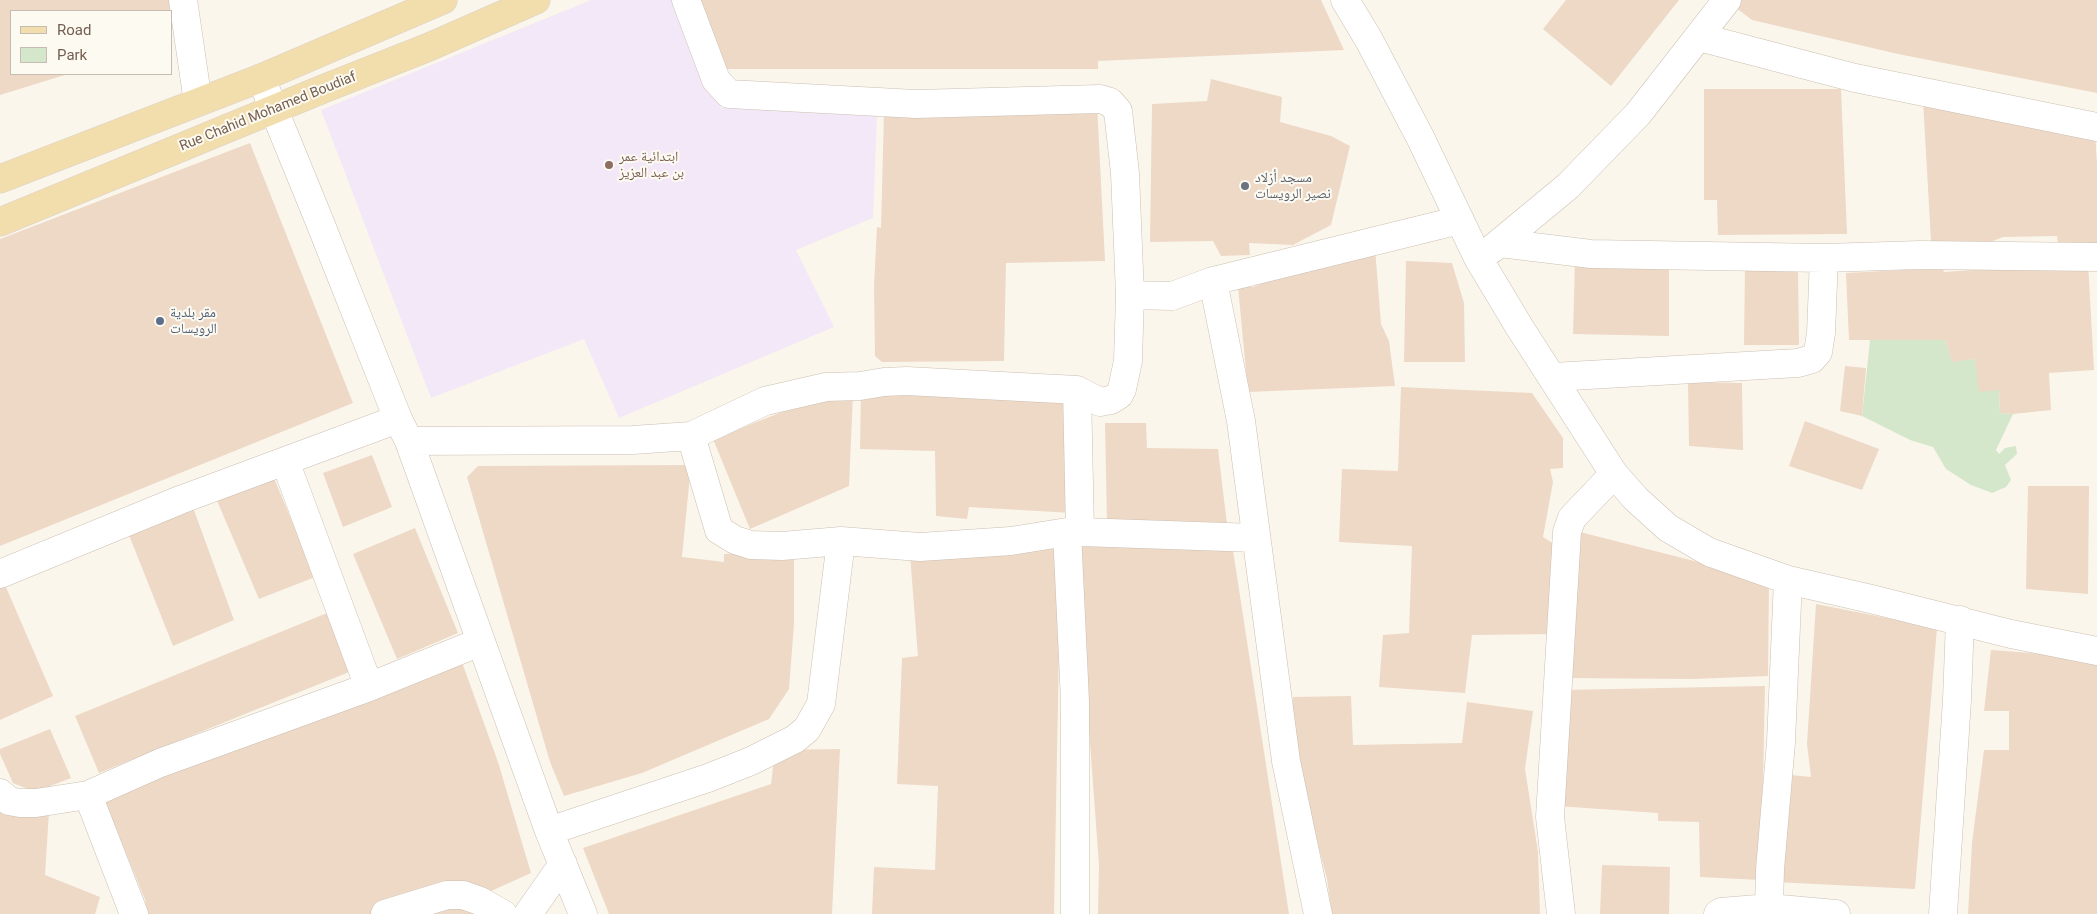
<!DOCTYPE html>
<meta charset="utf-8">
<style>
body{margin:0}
#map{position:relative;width:2097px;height:914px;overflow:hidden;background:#fbf6ec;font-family:Roboto,sans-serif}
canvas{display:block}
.legend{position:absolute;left:10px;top:10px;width:162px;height:65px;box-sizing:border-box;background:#fdfaf2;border:1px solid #c6bcb2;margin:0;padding:6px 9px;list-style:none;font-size:15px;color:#746051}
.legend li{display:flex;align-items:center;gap:10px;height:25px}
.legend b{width:25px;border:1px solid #c6bcb2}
</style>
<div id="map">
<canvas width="2097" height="914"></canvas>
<ul class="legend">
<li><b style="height:6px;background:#f2ddac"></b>Road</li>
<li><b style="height:14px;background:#d4e7cb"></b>Park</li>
</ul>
</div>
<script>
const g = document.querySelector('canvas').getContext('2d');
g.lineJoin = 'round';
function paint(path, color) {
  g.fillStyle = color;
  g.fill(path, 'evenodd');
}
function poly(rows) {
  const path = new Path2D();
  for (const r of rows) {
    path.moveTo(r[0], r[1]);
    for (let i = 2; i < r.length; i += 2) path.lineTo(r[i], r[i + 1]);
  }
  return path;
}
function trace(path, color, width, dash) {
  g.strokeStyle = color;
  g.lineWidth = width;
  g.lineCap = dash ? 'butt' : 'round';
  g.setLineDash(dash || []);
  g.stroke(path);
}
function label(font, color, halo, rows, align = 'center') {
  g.font = font + ' Roboto,"Noto Naskh Arabic",sans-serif';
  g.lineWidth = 4;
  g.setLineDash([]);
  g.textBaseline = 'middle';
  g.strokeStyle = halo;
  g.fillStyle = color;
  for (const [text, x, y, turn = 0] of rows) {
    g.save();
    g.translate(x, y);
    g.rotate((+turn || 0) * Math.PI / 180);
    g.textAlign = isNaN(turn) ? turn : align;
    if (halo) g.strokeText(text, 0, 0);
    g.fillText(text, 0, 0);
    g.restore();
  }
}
paint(poly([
 [591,0,676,0,721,108,743,100,877,113,873,218,796,250,834,327,619,418,584,339,431,398,321,110]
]), '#f3e8f7');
paint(poly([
 [1870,340,1945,340,1952,361,1975,359,1999,390,2000,413,2013,414,1996,450,1999,454,2005,448,2016,446,2017,454,2005,465,2011,480,2006,487,1992,493,1971,485,1946,469,1933,447,1910,440,1862,416]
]), '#d4e7cb');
paint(poly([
 [0,0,169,0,170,11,11,11,11,74,68,74,0,95],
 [698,0,1321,0,1344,50,1098,61,1098,69,725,69],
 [1566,0,1679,0,1611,86,1543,29],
 [1734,0,2097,0,2097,93,1898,54,1752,20,1731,4],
 [1211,79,1282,97,1280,122,1331,136,1350,146,1331,225,1293,245,1249,243,1250,255,1221,256,1213,241,1150,242,1152,104,1207,101],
 [1704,89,1841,89,1847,234,1718,235,1717,200,1704,200],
 [1923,100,2095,132,2097,164,2097,246,2058,245,2057,236,2003,237,1975,248,1931,241],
 [1097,104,1105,261,1006,263,1004,361,882,362,875,356,874,286,877,227,881,228,884,112],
 [250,143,353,403,0,546,0,239],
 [1375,248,1381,324,1389,341,1395,386,1248,392,1238,287,1253,287,1296,270],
 [1406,261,1452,263,1464,303,1465,362,1404,362],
 [1575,261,1669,266,1669,336,1573,334],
 [2088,262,2094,370,2049,373,2051,410,2013,414,2000,413,1999,390,1979,392,1975,359,1952,362,1945,340,1849,340,1846,273,1942,268,1944,272],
 [1745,264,1798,269,1799,345,1744,345],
 [1845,366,1866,368,1862,416,1840,411],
 [1688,382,1742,383,1743,450,1689,446],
 [1401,387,1532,393,1563,438,1563,468,1550,469,1553,482,1543,537,1560,548,1554,634,1472,635,1465,693,1379,687,1383,635,1409,633,1412,546,1339,542,1342,469,1398,471],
 [861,390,1069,398,1072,513,969,507,967,519,936,516,935,451,860,449],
 [833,392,853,394,849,486,750,529,713,439],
 [1805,421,1879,449,1862,490,1789,466],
 [1105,423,1146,423,1147,448,1218,449,1228,533,1107,522],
 [372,455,392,507,343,527,323,473],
 [691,465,682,557,724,562,724,554,794,552,794,624,789,689,769,719,642,773,564,796,550,762,467,477,478,466],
 [271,471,315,577,259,599,215,496],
 [2028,486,2089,486,2088,594,2026,589],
 [191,502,234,620,173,646,127,530],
 [415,528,458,633,397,659,353,554],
 [1576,531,1769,580,1768,676,1693,679,1561,678],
 [1075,538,1232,544,1289,914,1098,914,1099,865],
 [1061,541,1054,914,872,914,874,867,935,870,938,786,897,784,902,658,918,656,910,555],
 [2,578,53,696,0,720,0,579],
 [1816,604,1937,628,1915,889,1775,882,1781,774,1811,777,1807,744],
 [327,613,354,670,99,773,75,716],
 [1991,650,2097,658,2097,914,1968,914,1972,843,1984,750,2009,750,2009,711,1984,711],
 [459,654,498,762,531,873,489,892,486,914,123,914,124,912,146,902,102,794],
 [1765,686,1761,880,1700,877,1699,822,1658,821,1658,813,1557,806,1562,690],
 [1351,696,1353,745,1462,743,1467,702,1533,711,1525,769,1538,852,1540,914,1332,914,1327,879,1292,746,1293,697],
 [50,729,71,778,35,792,13,783,0,754,0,749],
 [840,749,832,914,609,914,583,848,771,784,775,750],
 [0,806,49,812,45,875,100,897,95,914,0,914],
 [1602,865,1670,867,1669,914,1600,914]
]), '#edd9c6');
const minor = poly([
 [183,0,198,102],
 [686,0,716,80,729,94,916,104,1100,99,1110,102,1118,111,1125,173,1130,295],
 [1345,0,1369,40,1420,137,1478,258,1520,328,1614,474,1636,499,1668,528,1709,552,1788,580,1871,599,2011,634,2097,651],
 [1699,37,1855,78,2097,127],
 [261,78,319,220,398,419,409,441,549,831,583,914],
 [1500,243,1591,254,1824,258,1920,255,2097,257],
 [1492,249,1568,186,1638,114,1727,0],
 [1213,281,1241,421,1286,761,1318,914],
 [1553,377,1798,363,1812,359,1818,352,1821,333,1824,258],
 [691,436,719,530,735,540,751,545,782,546,841,541,920,547,1011,541,1067,532],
 [409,441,633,440,691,436,765,401,826,387,860,386,884,382,907,381,1077,390,1100,402,1111,400,1119,395,1122,389,1128,361,1130,295,1172,296,1213,281,1460,220],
 [285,461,369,687],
 [1080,532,1256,538],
 [0,574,180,500,398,419],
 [1788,580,1781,742,1770,869,1769,908,1836,914],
 [0,793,9,801,20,803,36,803,88,795,160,763,369,687,480,642],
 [88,795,134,914],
 [549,831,708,778,751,761,795,739,807,729,821,704,841,541],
 [385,914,447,895,463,895,480,901,503,914],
 [528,914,563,864],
 [1075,914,1075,701,1067,532,1080,532,1077,390],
 [1561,914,1550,817,1567,532,1572,518,1614,474],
 [1718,914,1721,912,1769,908],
 [1943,914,1957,700,1960,620]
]);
const major = poly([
 [0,179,261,78,443,0],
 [0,222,323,89,429,47,536,0]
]);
trace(minor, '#ccbfb2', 29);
trace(major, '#d8d2ce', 29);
trace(minor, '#fff', 28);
trace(major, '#f2ddac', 28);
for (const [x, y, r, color] of [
 [609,165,5,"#8d6e63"],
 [1245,186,5,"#6b7280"],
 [160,321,5,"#5c6f8a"]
]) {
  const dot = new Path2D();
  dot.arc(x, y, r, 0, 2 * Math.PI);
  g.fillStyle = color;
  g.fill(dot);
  trace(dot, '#fdfaf2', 2);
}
label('14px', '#746051', '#fdfaf2', [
 ["Rue Chahid Mohamed Boudiaf",268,112,-22]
]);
label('14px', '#785e54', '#fdfaf2', [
 ["ابتدائية عمر",619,157],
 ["بن عبد العزيز",619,173]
], 'left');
label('14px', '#5b616d', '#fdfaf2', [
 ["مسجد أزلاد",1255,178],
 ["نصير الرويسات",1255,194]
], 'left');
label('14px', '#4e5e75', '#fdfaf2', [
 ["مقر بلدية",170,313],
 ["الرويسات",170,329]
], 'left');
</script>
